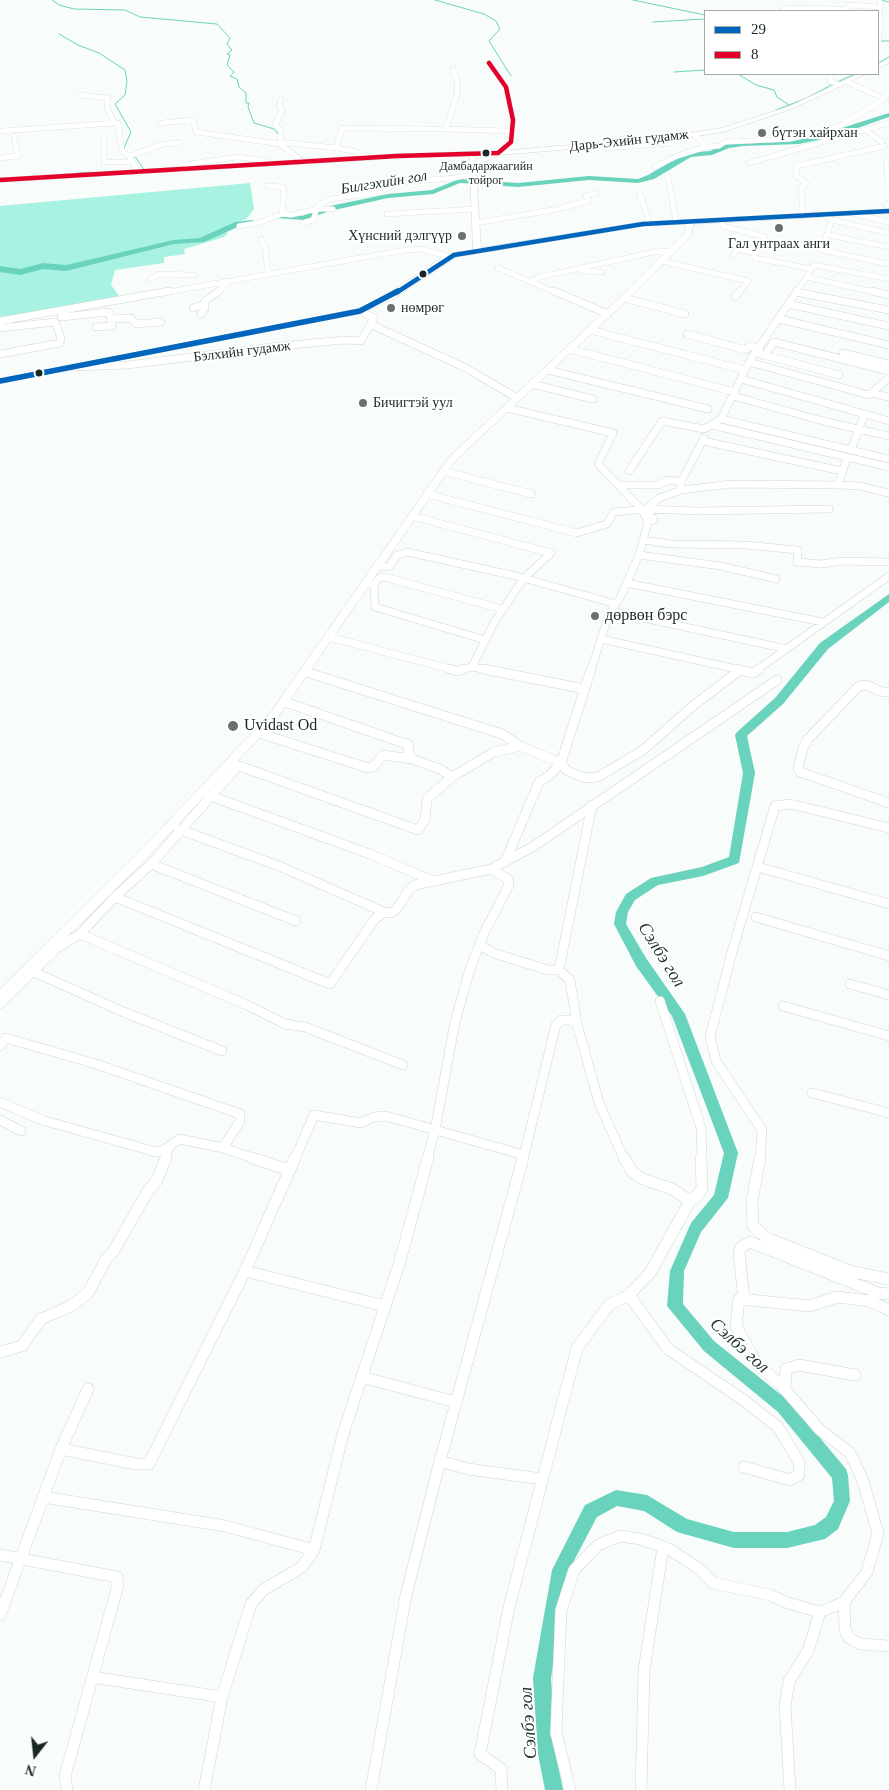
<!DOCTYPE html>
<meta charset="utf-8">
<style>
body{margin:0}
#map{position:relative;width:889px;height:1790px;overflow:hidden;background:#f8fcfa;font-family:"Times New Roman",serif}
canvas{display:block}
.legend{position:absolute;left:704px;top:10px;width:175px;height:65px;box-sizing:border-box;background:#fff;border:1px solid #a3a9a7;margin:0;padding:6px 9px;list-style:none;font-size:15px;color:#192824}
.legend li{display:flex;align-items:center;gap:10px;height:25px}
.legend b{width:25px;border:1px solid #a3a9a7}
.north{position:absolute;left:10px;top:1730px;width:50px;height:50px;-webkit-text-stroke:4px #fff;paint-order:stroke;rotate:196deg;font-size:14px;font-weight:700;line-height:20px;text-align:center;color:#192824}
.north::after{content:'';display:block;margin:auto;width:18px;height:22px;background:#192824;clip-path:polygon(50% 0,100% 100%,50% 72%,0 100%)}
</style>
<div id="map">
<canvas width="889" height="1790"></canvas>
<ul class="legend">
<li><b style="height:6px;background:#0065bd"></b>29</li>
<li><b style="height:6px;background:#e4002b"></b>8</li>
</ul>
<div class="north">N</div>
</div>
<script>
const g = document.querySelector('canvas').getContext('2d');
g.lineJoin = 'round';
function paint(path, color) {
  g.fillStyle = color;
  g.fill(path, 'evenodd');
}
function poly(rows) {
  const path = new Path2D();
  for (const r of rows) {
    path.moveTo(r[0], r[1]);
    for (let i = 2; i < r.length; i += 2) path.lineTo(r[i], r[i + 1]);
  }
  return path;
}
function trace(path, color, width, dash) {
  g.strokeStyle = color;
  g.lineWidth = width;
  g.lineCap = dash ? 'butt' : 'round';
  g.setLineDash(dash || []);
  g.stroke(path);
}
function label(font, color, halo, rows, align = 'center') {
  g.font = font + ' "Times New Roman",serif';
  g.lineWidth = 4;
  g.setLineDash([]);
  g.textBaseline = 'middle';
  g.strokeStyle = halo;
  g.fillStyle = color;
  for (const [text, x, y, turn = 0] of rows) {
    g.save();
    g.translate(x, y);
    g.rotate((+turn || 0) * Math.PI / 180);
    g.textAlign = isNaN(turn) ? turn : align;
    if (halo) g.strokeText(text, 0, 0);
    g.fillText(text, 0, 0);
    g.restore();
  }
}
paint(poly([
 [250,183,254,209,246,219,223,228,228,234,224,237,184,249,185,254,164,257,164,263,115,270,111,285,123,301,0,320,0,206]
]), '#a7f2e1');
trace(poly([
 [52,0,59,5,74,9,125,10,140,17,217,24,230,38,227,44,232,50,227,54,230,55,227,65,234,72,230,76,237,79,239,87,246,93,246,103,249,103,248,107,254,123,274,129,278,134],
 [435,0,484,14,496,21,500,29,489,41,511,76],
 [633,0,705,15],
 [881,0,889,2],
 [653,22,705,19],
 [59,34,78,45,99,53,125,70,127,81,125,95,115,104,131,132,124,148],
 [880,41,889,41],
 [878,63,889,57],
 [674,72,705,70],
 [738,74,756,85,774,90,777,97,789,105],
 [837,82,855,74],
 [776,110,807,98,833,84],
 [291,150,304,159],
 [134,155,145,171],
 [55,175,92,172]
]), '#6ad3be', 1);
paint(poly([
 [889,113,889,117,832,137,799,144,743,146,729,148,712,155,691,157,654,179,638,183,589,180,518,187,460,183,433,194,388,198,330,211,303,220,276,218,272,216,276,214,302,216,325,207,388,194,432,190,459,179,518,183,589,176,638,179,648,175,686,153,710,151,724,144,743,142,799,140,826,133,889,113],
 [252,220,256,222,255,224,240,226,204,242,174,244,66,271,43,269,20,275,0,272,0,266,20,269,43,263,66,265,174,240,200,238,235,222,252,220],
 [889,594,889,602,828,649,783,704,747,736,755,773,739,863,703,876,658,885,635,900,628,912,626,924,646,958,685,1014,738,1153,728,1198,701,1232,684,1271,683,1304,714,1341,790,1402,846,1469,848,1475,850,1501,838,1529,825,1539,787,1548,734,1548,677,1532,644,1511,617,1506,597,1517,568,1572,551,1678,556,1754,563,1790,545,1790,538,1754,533,1678,552,1570,585,1505,616,1490,647,1495,687,1519,734,1532,787,1532,815,1525,826,1517,834,1501,832,1478,778,1412,704,1351,667,1306,670,1271,691,1223,714,1195,724,1153,672,1016,636,966,614,924,616,912,626,894,651,878,702,867,729,857,743,773,735,735,737,732,775,698,820,643,889,594]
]), '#6ad3be');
const minorFar3 = poly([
 [783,8,847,9,849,5,880,7,880,2],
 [879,40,880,7],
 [489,63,506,87,513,120,511,142,498,153],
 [453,69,457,79,457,94,446,129,511,131],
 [831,74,830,81,840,85],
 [847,82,883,98],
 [80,95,108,98,107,107,114,122],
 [281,99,279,107,282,111,275,125,281,131,280,144,301,160,309,163],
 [161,123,193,120,196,132,280,144],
 [865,130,882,142],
 [0,131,118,123,122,151,129,156,139,173],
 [104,138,104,162,133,162],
 [281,142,336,148],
 [604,145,607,148,672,143],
 [706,147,719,146,725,142,790,139,839,126,881,101,889,92],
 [129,156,164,144,180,143],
 [0,158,18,156,14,136],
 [371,158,353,151,336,148,342,128,446,129],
 [889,158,886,164,889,188],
 [749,163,889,123],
 [655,167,677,156,706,147,695,135],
 [181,171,189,164,238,157,267,161,271,165],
 [668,176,676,222],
 [366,185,454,178,473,174],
 [268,186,282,187,284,191,282,214],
 [640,194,649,221,645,224],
 [889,203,886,205,889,211],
 [853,213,889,222],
 [387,214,475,209],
 [824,215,832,220,821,250,889,264],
 [803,216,801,189,806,183,796,176,797,166,885,146],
 [721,220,723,226,765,237,761,248,754,255,755,258,812,269],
 [832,220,889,233],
 [303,223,313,220,318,206,330,199,377,193,393,186],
 [476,223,558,209,588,201,586,196,596,193],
 [239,226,258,223,282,214,291,215,317,209,333,209],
 [828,235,889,247],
 [261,239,265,246,268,274],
 [733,255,738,249,756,253],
 [661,261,748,281,739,293],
 [498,268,557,293],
 [581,271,601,272],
 [806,277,878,293],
 [150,279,159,274,194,275],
 [532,281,540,277,654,252,671,251],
 [796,292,799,293],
 [162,293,405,250,421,249,450,257],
 [218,293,227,281],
 [796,293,814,265,889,279]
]);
const minorFar2 = poly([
 [554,291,608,314],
 [872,291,889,295],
 [796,292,889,310],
 [735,297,740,291],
 [624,298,685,314],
 [788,304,889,326],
 [193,308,205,304],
 [201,314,205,308,205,301,219,291],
 [61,317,109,312,112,326,96,327],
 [111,319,131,318,136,324,161,322],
 [779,319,889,345],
 [0,321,169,291],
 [372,325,466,368,517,398],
 [0,328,55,322],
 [590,330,745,370],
 [687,334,746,350,749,346,760,349],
 [570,349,735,392],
 [843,353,889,364],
 [0,354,60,343,61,338,55,322],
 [760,354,839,375],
 [764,356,774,342,889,371],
 [749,362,869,395,889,378],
 [74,367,127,365,281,346,343,340,361,341,374,318,360,311],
 [548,370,708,409],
 [741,379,889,421],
 [532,384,593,399],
 [872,393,889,397],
 [733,396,823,421,889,436],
 [507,408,613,433,598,464,642,510,648,522,639,555,620,598,609,614,591,670],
 [721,419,889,459],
 [712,425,889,467],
 [703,441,842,471],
 [853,445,864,415],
 [443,471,531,494],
 [629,471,662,421,704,429,721,419,749,362,797,291],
 [618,485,658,485,668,480,681,482],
 [838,485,860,486,889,493],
 [681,490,681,482,704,438],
 [427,494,577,533,607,524,614,512,646,509,659,498,681,490,732,484,838,485,847,458],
 [412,516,551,553,524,578,495,621,472,667,489,670],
 [648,522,654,520,646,509,697,511,829,509],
 [643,540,671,544,745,545,798,550,797,562,821,564,842,561,889,562],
 [639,555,721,566,776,579],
 [377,566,389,567,397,555,407,552,516,576,616,604],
 [365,583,374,585,375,607,485,640],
 [626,583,823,622],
 [374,585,379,578,384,577,502,609],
 [611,611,787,649],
 [329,637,454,670],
 [601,639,741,670],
 [460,670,472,667],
 [757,670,889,576]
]);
const minorFar1 = poly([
 [450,669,457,671,464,669],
 [483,669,585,689],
 [735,669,753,673,759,669],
 [306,672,502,734,520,746],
 [889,692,882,692,867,685,859,686,808,739,803,748,798,769,800,772,889,803],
 [285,702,409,745,408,753,412,759,440,769,452,777],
 [259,733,368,768,373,767,383,755,412,759],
 [231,763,418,830,425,820,427,799,452,777,494,752,520,746,561,763,566,770,577,775,586,778,598,777,643,750,694,705,740,670],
 [208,795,370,854,433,881],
 [592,805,559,970,570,980,577,1024,599,1103,624,1159],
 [178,829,279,866,384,912],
 [505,862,539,782,550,775,561,763,591,669],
 [151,864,296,921],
 [758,867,889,904],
 [115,897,330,984,374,920,384,912,391,913,396,910,409,890,415,885,491,869,534,846,777,680],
 [756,917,889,956],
 [80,934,247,1005,285,1024,305,1027,403,1065],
 [480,941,482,946,493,953,548,970,559,970],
 [34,972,121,1011,222,1051],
 [850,984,889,995],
 [660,1001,701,1128,702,1159],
 [0,1004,57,948,80,934,115,897,151,864,238,766],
 [783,1006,889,1036],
 [0,1046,6,1038,96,1064,240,1114,240,1121,223,1148,180,1139,162,1151,156,1152,42,1120,0,1102],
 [812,1093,889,1113],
 [0,1120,21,1131],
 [223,1148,256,1159],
 [166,1159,168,1148],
 [295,1159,314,1115,361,1123,374,1117,386,1116,524,1155],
 [427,1159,435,1130,455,1022,470,969,484,933,509,885,508,879,491,869],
 [523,1159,556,1025,561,1020,570,1020,577,1024],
 [760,1159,762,1130,716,1061,710,1037,732,952,775,806,790,804,889,828]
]);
const minor = poly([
 [252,1158,290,1170],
 [760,1158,752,1201,753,1226,767,1238,853,1272,889,1279],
 [690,1201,698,1195,702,1188,701,1158],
 [245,1271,385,1306],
 [629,1295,668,1349,742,1399,778,1427,799,1462,799,1475,790,1480,744,1467],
 [744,1299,739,1253,741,1247,750,1242,878,1293,889,1294],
 [0,1352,22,1346,41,1319,69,1307,88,1293,106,1259,113,1252,148,1191,157,1180,166,1158],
 [361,1377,456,1402],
 [785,1388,786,1369,799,1365,855,1375],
 [61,1449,136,1464,149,1464,245,1271,295,1158],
 [440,1461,468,1469,542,1479],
 [43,1497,225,1526,314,1550],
 [0,1555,117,1577,118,1585,65,1776,67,1790],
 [844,1602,845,1630,849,1638,860,1644,889,1646],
 [0,1615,61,1449,88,1389],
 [92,1677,222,1697],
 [204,1790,222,1697,251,1604,263,1590,302,1567,314,1550,343,1434,400,1261,428,1158],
 [371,1790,406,1595,440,1461,523,1158],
 [502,1790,501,1769,480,1754,509,1607,577,1348,609,1305,629,1295,650,1273,690,1201,672,1189,643,1179,633,1173,624,1158],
 [570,1790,556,1733,561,1610,574,1570,598,1545,620,1536,641,1539,669,1549,701,1570,713,1583,770,1595,788,1603,820,1612,844,1602,867,1572,878,1533,863,1481,850,1453,820,1430,780,1384,757,1364,736,1326,739,1299,810,1306,837,1297,870,1301,889,1310],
 [641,1790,644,1670,663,1547],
 [790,1790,785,1706,789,1681,808,1651,820,1612]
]);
const tertiary = poly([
 [470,151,473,153,478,164,477,165,472,164,467,153,470,151]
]);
const secondary = poly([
 [889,58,889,63,878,68,878,64,889,58],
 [858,74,866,74,794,108,723,132,656,142,499,155,478,165,476,171,481,248,643,222,889,209,889,213,693,224,692,235,627,300,455,461,276,720,143,862,4,999,0,1001,0,989,135,856,268,716,449,457,621,296,685,232,686,224,643,226,456,257,393,299,363,313,0,383,0,379,358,309,387,295,441,258,451,253,473,250,470,171,473,163,485,155,397,158,0,182,0,178,397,154,498,151,656,138,722,128,790,106,858,74]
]);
trace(minorFar3, '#cfd8d5', 5.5);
trace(minorFar2, '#cfd8d5', 8);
trace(minorFar1, '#cfd8d5', 10);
trace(minor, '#cfd8d5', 12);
trace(tertiary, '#cfd8d5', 1);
trace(secondary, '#cfd8d5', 1);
trace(minorFar3, '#fefffe', 5);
trace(minorFar2, '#fefffe', 7);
trace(minorFar1, '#fefffe', 9);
trace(minor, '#fefffe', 11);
paint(tertiary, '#fefffe');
paint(secondary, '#fefffe');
trace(poly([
 [396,293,454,255,643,224,889,211]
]), '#0065bd', 4.5);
trace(poly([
 [0,381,360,311,398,291]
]), '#0065bd', 5.5);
trace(poly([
 [0,180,397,156,498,153,511,142,513,120,506,87,489,63]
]), '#e4002b', 4.5);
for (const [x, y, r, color] of [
 [762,133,5,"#67726f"],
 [486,153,4.5,"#192824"],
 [779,228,5,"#67726f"],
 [462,236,5,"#67726f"],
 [423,274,4.5,"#192824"],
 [391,308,5,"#67726f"],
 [39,373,4.5,"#192824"],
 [363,403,5,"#67726f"],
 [595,616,5,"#67726f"],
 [233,726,6,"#67726f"]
]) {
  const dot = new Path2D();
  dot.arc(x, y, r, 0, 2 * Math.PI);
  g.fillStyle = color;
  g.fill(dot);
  trace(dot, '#fff', 2);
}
label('12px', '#192824', '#fff', [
 ["Дамбадаржаагийн",486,167],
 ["тойрог",486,181]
]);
label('14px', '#192824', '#fff', [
 ["бүтэн хайрхан",772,133],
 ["Хүнсний дэлгүүр",452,236,"right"],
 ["Гал унтраах анги",779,244,"center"],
 ["нөмрөг",401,308],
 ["Бичигтэй уул",373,403]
], 'left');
label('14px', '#192824', '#fff', [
 ["Дарь-Эхийн гудамж",629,141,-6],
 ["Бэлхийн гудамж",242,352,-7]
]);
label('italic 15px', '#1d352f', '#fff', [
 ["Билгэхийн гол",384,183,-9]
]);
label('16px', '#192824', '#fff', [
 ["дөрвөн бэрс",605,616],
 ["Uvidast Od",244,726]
], 'left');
label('italic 18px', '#1d352f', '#fff', [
 ["Сэлбэ гол",661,955,58],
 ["Сэлбэ гол",739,1346,42],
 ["Сэлбэ гол",529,1723,-94]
]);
</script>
